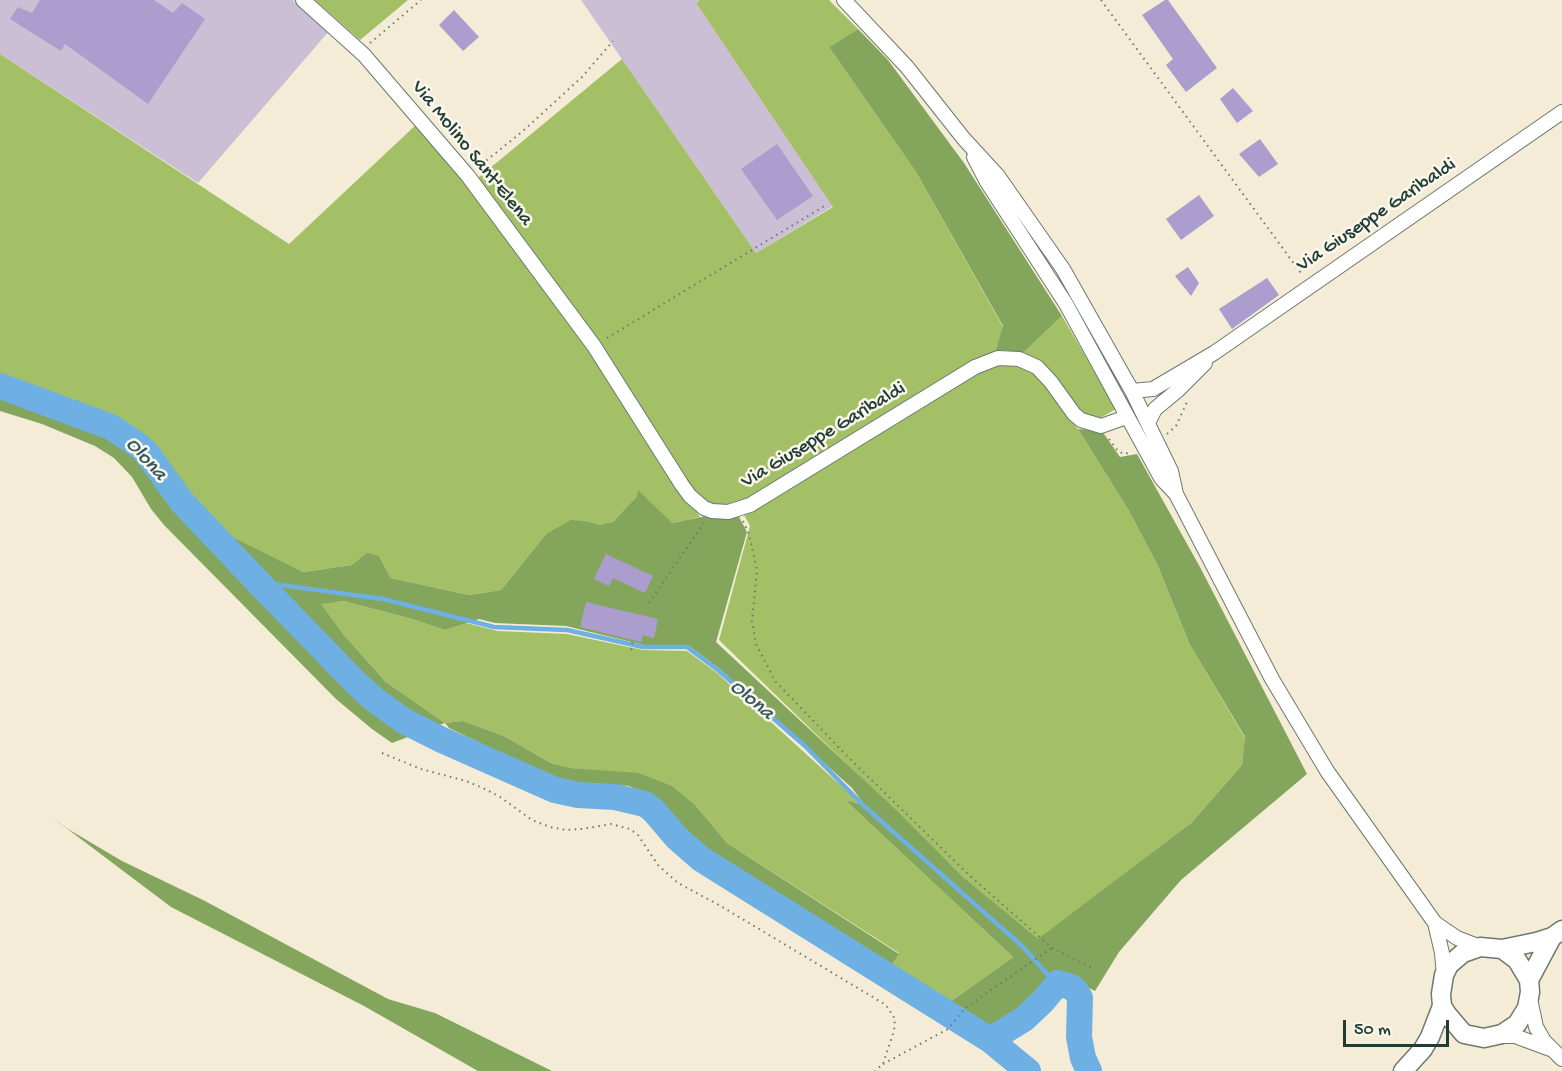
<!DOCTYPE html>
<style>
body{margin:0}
#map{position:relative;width:1562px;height:1071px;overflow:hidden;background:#f4ecd6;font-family:"Gochi Hand",sans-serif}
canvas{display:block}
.scale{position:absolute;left:1343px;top:1020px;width:106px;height:27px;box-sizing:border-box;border:3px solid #1f3d34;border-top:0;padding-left:8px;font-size:18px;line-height:21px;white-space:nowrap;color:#1f3d34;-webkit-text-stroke:4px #fbf7ec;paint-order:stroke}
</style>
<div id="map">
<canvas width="1562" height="1071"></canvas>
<div class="scale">50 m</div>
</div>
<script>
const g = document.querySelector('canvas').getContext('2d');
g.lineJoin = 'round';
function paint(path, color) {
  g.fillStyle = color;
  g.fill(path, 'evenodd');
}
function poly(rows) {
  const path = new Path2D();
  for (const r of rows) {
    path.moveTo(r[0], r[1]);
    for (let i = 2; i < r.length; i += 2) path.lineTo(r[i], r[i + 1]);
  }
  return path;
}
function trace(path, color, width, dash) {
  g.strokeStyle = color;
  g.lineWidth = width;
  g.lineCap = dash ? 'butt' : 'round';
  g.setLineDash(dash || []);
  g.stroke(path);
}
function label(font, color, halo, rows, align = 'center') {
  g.font = font + ' "Gochi Hand",sans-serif';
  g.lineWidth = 5;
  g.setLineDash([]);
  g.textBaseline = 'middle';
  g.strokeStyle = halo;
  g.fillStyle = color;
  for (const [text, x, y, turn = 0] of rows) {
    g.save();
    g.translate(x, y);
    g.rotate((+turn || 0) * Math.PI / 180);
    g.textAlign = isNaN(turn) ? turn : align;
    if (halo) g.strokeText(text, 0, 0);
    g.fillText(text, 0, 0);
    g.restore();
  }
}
paint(poly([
 [0,0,293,0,330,30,198,183,0,54],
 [581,0,700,0,696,3,833,206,756,253]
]), '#cbbfd5');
paint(poly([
 [315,0,408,0,360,40],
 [700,0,829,0,858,29,829,47,916,172,1003,327,995,352,987,355,743,503,717,506,705,501,691,488,478,178,622,59,756,253,833,207,696,3],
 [0,54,289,244,418,123,503,231,599,364,700,517,672,523,637,496,613,522,608,524,600,525,590,522,546,534,501,590,469,595,391,578,379,556,352,565,303,572,216,531,187,497,153,447,140,435,114,418,0,377],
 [1062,316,1116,409,1100,418,1089,418,1077,408,1064,388,1043,365,1023,353],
 [1008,363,1021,365,1041,380,1058,405,1078,429,1129,511,1157,564,1190,645,1245,738,1242,765,1191,823,1038,940,962,876,719,640,750,526,743,513,988,366],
 [343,601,412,619,445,630,466,623,498,631,567,634,643,650,687,651,717,673,849,793,858,803,847,802,1013,957,950,1002,890,967,899,953,727,843,697,807,603,771,571,768,551,763,504,736,463,721,445,723,386,682,344,635,320,603]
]), '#a4c067');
paint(poly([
 [858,29,888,60,964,163,1062,316,1023,353,1003,350,995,352,1003,326,916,172,829,47],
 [0,394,106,430,126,443,141,455,174,503,196,525,228,535,303,572,352,565,367,553,379,556,391,578,469,595,501,590,546,534,571,520,590,522,600,525,613,522,637,496,638,490,672,523,706,516,717,518,738,515,747,532,716,642,895,809,962,876,1038,939,1191,823,1242,765,1245,737,1190,645,1157,564,1129,511,1078,429,1102,431,1120,457,1137,454,1201,569,1307,774,1181,880,1119,952,1095,991,1064,975,1048,983,1026,1009,989,1035,950,1002,1013,957,846,801,864,804,852,788,720,669,689,646,644,645,566,626,495,623,479,619,445,630,412,619,343,601,321,604,344,635,386,682,445,723,463,721,504,736,551,763,571,768,638,773,672,786,697,807,727,843,899,954,890,967,706,848,683,828,659,801,629,786,559,781,449,728,445,723,392,743,372,729,336,699,164,525,151,509,132,477,114,458,95,446,42,424,0,411],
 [45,812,68,829,122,861,203,900,388,999,435,1013,552,1071,478,1071,364,1006,171,907]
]), '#83a65c');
trace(poly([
 [258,582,383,599,494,627,567,630,643,647,687,647,719,671,805,746,863,805,1022,946,1048,975,1058,983]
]), '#6eb0e3', 4.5);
trace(poly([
 [0,386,111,427,135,443,146,452,182,502,258,582,356,683,375,700,404,721,442,740,555,790,578,795,615,797,645,804,654,811,677,838,701,859,990,1040,1028,1071],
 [990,1040,1024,1019,1043,1001,1058,983,1071,987,1076,991,1080,998,1079,1037,1083,1058,1089,1071]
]), '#6eb0e3', 26);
paint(poly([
 [40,0,154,0,173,13,182,3,205,19,148,104,65,44,61,51,10,19,18,7,32,13],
 [1165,0,1168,0,1217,68,1186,92,1166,65,1173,59,1142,15],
 [454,10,479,37,463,51,439,25],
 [1233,88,1253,111,1237,123,1220,99],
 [1260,139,1278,164,1259,177,1239,154],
 [777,144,813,196,777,220,741,169],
 [1199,195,1214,216,1181,240,1166,219],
 [1188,267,1199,283,1191,296,1175,276],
 [1267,278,1279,295,1232,329,1219,309],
 [606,554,653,576,645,593,613,578,609,586,594,579],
 [586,602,658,619,654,638,643,635,641,642,580,627]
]), '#ab9ece');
const minor = poly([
 [303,0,364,55,468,176,594,346,682,485,690,496,704,508,712,511,728,512,750,505,975,367,998,358,1019,359,1037,367,1051,382,1074,414,1081,420,1101,426,1121,419],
 [844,0,907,67,964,139,998,176,1063,269,1132,391,1171,471,1176,494,1272,679,1327,771,1435,923,1442,953,1444,975],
 [974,157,987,182,1066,304,1161,478,1175,493],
 [1132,391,1153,389,1214,353,1562,112],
 [1148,423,1155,409,1178,390,1205,363],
 [1435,923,1457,938,1480,947],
 [1530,999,1536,1027,1544,1041,1562,1059],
 [1500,1036,1515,1036,1550,1049]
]);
const major = poly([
 [1480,947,1502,949,1517,960,1529,980,1530,992,1527,1008,1517,1024,1502,1034,1484,1038,1464,1034,1447,1014,1442,1006,1441,994,1444,975,1449,965,1463,953,1480,947],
 [1502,949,1536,942,1552,937,1562,930],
 [1529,980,1552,937],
 [1403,1071,1423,1049,1430,1037,1442,1006]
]);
trace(minor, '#6a7a6d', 16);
trace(major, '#6a7a6d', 21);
trace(poly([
 [1101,0,1303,276],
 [370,43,421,0],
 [477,168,523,131,582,77,613,41],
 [607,338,826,205],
 [1167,434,1176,426,1187,402],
 [1109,439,1118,451,1124,454,1132,452],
 [743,521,749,534,757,571,752,621,756,644,775,681,848,757,969,875,1052,948,1094,969],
 [649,603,704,523],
 [631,650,633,640],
 [382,753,421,769,466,781,483,788,500,797,532,820,550,827,566,830,582,829,611,824,630,829,638,835,658,865,678,883,719,905,886,1005,895,1019,894,1031,883,1064,875,1071],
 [883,1064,948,1029,965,1008,1052,948]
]), '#6a7a6d', 2, [1.5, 4.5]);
trace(minor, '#fff', 14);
trace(major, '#fff', 18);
label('20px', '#1f3d34', '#fbf7ec', [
 ["Via Molino Sant'Elena",471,154,51],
 ["Via Giuseppe Garibaldi",1377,216,-34],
 ["Via Giuseppe Garibaldi",824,436,-31]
]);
label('italic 21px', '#335a60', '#fbf7ec', [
 ["Olona",145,460,48],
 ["Olona",751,701,40]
]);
</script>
